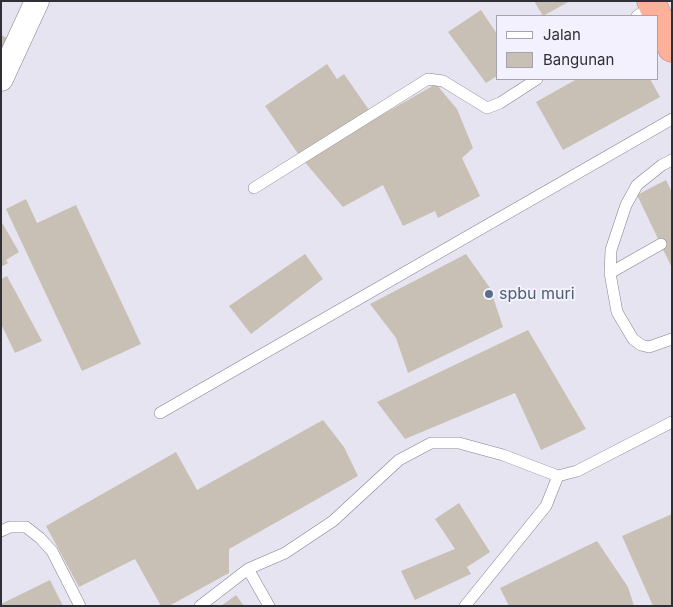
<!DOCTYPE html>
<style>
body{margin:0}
#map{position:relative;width:673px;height:607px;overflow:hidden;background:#e6e4f1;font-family:Inter,sans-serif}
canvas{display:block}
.frame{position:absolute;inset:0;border:2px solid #302f35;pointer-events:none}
.legend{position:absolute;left:496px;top:15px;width:162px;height:65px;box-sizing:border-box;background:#f3f1fe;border:1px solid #a5a3ae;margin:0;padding:6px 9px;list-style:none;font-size:15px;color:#302f35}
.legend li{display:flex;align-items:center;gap:10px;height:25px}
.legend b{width:25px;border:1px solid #a5a3ae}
</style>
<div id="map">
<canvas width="673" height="607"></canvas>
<div class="frame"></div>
<ul class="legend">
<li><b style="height:6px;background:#fff"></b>Jalan</li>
<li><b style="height:14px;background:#c8c0b4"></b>Bangunan</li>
</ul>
</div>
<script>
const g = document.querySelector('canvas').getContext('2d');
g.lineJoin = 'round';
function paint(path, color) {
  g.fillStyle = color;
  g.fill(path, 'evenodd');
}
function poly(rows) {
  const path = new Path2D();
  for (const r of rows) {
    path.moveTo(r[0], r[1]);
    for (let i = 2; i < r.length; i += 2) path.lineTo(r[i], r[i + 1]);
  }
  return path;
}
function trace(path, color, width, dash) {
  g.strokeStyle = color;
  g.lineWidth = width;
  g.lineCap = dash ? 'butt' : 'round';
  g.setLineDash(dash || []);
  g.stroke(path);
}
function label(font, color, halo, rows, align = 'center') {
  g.font = font + ' Inter,sans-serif';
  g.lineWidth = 4;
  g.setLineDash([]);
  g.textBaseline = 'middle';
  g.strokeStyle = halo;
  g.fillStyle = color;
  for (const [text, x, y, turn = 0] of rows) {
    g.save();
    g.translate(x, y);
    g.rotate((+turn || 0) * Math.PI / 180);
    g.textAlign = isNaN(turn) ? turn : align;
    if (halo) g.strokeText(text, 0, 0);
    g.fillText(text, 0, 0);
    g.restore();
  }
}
paint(poly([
 [534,1,570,1,543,16],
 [481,10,497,34,497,76,486,83,448,32],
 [1,35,7,38,1,50],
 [327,64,337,79,344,74,369,110,301,158,265,106],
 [577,79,650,79,660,97,563,150,536,102],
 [436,84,457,109,473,148,462,158,480,196,438,218,435,211,403,226,383,185,343,207,303,160],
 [666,180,672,192,672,268,637,195],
 [26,199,37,223,76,205,141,344,82,371,6,209],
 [1,221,19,252,6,260,8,263,1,267],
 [305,254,323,279,251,334,229,306],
 [466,254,490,288,503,327,408,373,396,338,370,304],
 [7,276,42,341,15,353,1,324,1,279],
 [528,330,586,429,541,450,515,393,405,439,377,402],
 [323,420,344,447,358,476,229,549,229,573,169,606,161,606,135,559,79,587,46,526,176,452,197,490],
 [459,503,490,552,467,567,471,574,415,600,401,571,455,549,435,519],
 [672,514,672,606,653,606,622,536],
 [597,541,628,587,634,606,509,606,500,588],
 [50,580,63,606,1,606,1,604],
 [236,595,244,606,221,606]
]), '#c8c0b4');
const lane = poly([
 [637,16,653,6],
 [254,188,428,79,443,81,487,108,500,103,537,79],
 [661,244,610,273,617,312,633,339,641,345,649,347,672,339],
 [610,273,611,250,626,205,637,185,662,165,672,160],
 [160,413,672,119],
 [1,531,10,527,26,527,40,538,52,551,80,606],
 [200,606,248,569],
 [269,606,248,569,285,553,333,521,399,460,431,443,459,443,503,455,558,476,577,471,672,422],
 [465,606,546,506,558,476]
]);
const street = poly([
 [1,79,37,1]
]);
const highway = poly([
 [651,1,672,48]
]);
trace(lane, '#83818d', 12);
trace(street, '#83818d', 25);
trace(highway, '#b68477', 29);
trace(lane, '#fff', 11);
trace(street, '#fff', 24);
trace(highway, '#feb19a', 28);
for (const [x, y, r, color] of [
 [489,294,5,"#5c6f8a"]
]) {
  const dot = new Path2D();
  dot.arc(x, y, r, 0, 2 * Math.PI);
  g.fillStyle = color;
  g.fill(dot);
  trace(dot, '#f3f1fe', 2);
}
label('16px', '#4e5e75', '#f3f1fe', [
 ["spbu muri",499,294]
], 'left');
</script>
